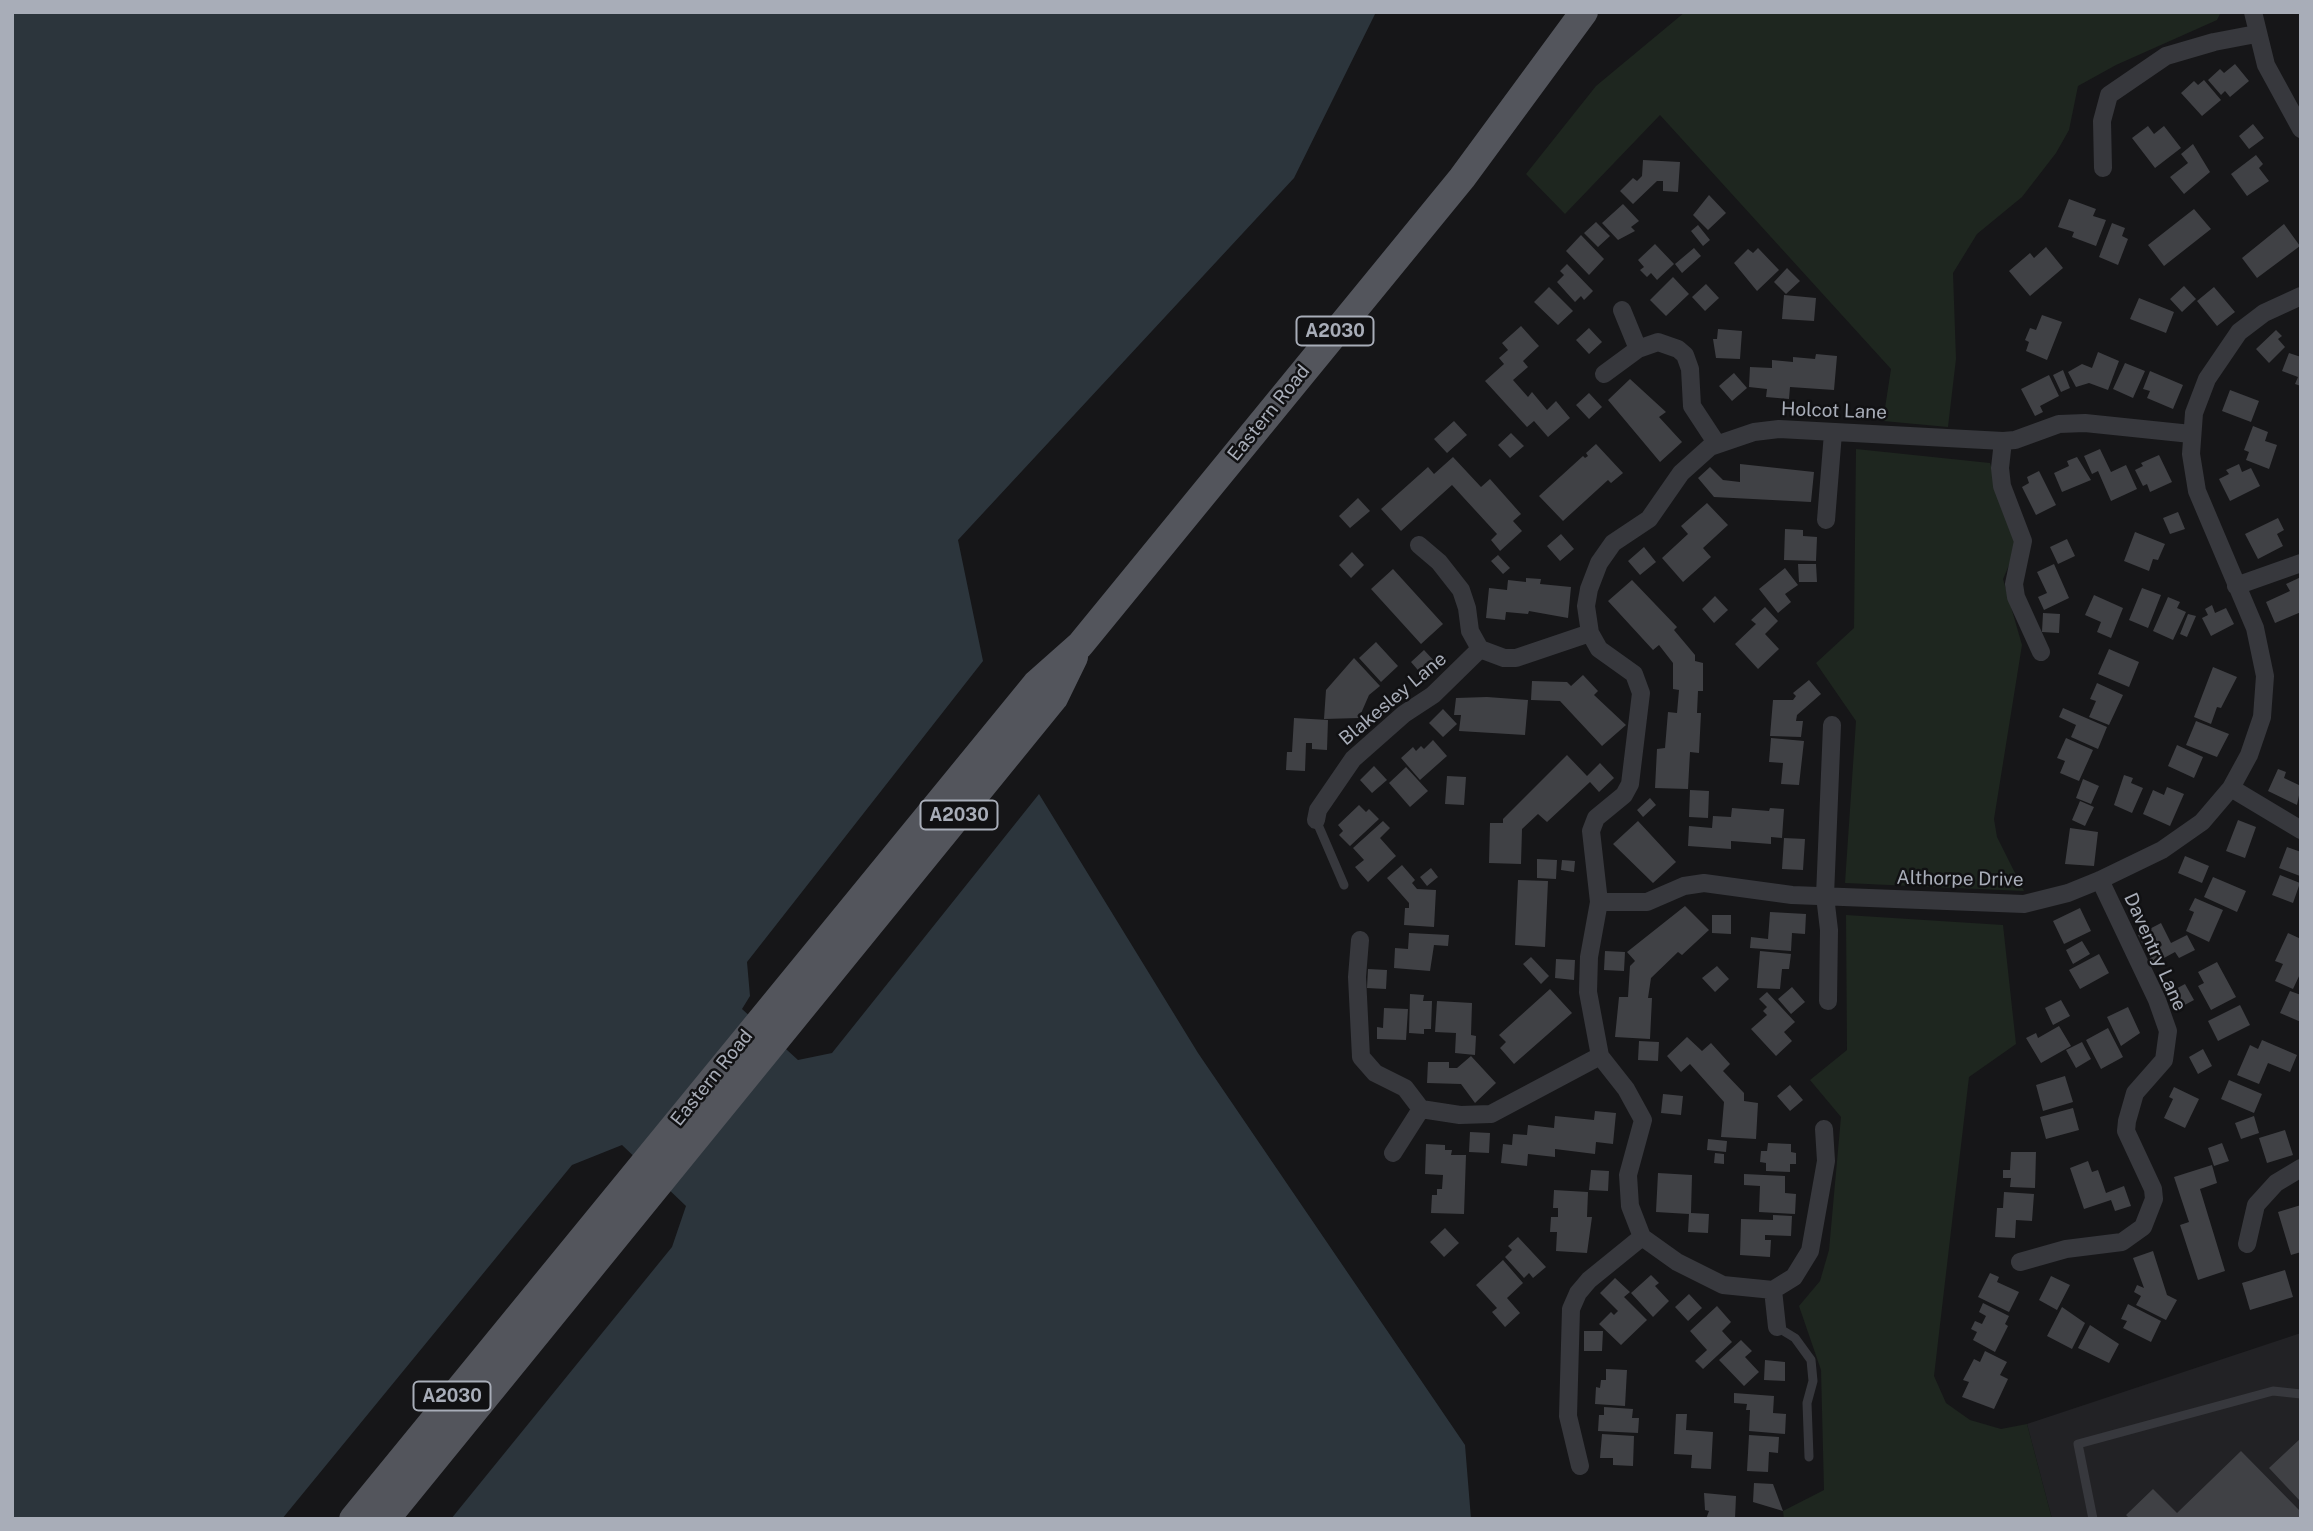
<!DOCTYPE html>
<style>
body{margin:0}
#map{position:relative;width:2313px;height:1531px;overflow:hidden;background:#161618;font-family:"Public Sans",sans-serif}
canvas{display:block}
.frame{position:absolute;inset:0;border:14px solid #a8adb8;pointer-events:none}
</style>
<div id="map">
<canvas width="2313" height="1531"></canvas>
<div class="frame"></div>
</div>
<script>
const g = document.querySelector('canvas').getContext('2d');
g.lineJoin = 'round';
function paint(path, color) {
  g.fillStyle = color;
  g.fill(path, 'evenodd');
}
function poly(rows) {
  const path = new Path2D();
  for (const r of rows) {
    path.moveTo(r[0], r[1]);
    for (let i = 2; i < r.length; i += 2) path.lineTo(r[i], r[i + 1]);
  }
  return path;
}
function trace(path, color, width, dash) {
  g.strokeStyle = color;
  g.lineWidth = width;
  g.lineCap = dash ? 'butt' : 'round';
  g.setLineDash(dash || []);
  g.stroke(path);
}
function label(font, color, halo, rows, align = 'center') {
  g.font = font + ' "Public Sans",sans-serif';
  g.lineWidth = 5;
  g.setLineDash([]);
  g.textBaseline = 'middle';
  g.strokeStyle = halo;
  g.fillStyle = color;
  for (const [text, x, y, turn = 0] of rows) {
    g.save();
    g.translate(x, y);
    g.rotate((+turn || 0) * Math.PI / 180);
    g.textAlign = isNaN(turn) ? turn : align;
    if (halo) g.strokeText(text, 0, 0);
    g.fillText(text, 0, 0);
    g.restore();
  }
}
paint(poly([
 [2301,1333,2301,1519,2052,1519,2027,1424]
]), '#222225');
paint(poly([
 [1685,12,2221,12,2217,20,2116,65,2078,86,2069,130,2056,153,2022,197,1977,234,1953,273,1956,359,1948,427,1883,421,1891,369,1660,115,1565,214,1526,174,1596,86],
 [1856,449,1990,463,2017,547,2003,579,2022,645,1994,819,1997,837,2024,891,1845,883,1856,721,1816,663,1854,628],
 [1846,915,2003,925,2016,1044,1969,1077,1934,1376,1946,1403,1970,1420,2001,1429,2027,1424,2052,1519,1784,1519,1783,1511,1824,1490,1821,1370,1799,1306,1820,1281,1829,1250,1841,1117,1810,1080,1847,1050]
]), '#1e261f');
paint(poly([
 [12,12,1376,12,1294,178,958,540,983,661,747,962,750,996,742,1009,798,1060,832,1053,1039,794,1198,1053,1465,1445,1471,1519,451,1519,672,1247,686,1206,622,1145,572,1165,282,1519,12,1519]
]), '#2c353c');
paint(poly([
 [2235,64,2249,81,2230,97,2225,91,2221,95,2208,80,2220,69,2224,73],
 [2204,80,2221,100,2202,116,2181,93,2194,81,2198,85],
 [2253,124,2264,138,2249,149,2239,136],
 [2148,126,2154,134,2164,126,2181,148,2155,168,2132,138],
 [2193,144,2210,172,2184,194,2170,177,2188,163,2181,154],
 [2256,155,2263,164,2259,168,2269,181,2247,196,2231,174],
 [1643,160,1680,162,1678,192,1663,191,1663,181,1657,181,1633,204,1620,191,1633,178,1637,181,1642,176],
 [1709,195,1726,213,1708,230,1693,215],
 [2069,199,2096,209,2093,216,2106,220,2096,246,2072,237,2074,232,2058,227],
 [1623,204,1639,221,1631,227,1635,231,1618,240,1602,223],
 [2194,209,2211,229,2164,266,2148,245],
 [1596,222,1610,236,1598,247,1584,233],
 [2112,223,2125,228,2122,236,2128,239,2118,265,2099,257],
 [2284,224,2300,246,2257,278,2242,258],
 [1698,225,1710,240,1703,246,1691,231],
 [1581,235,1604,259,1589,275,1566,251],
 [1655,244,1674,264,1657,280,1651,273,1647,277,1640,270,1644,267,1638,260],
 [2046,247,2063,268,2030,296,2009,271,2030,253,2034,258],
 [1694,248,1701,256,1682,273,1675,264],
 [1758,248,1779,270,1757,291,1734,263,1748,249,1753,253],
 [1567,264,1593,291,1584,300,1581,296,1575,302,1557,282,1564,275,1560,271],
 [1787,268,1800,281,1786,294,1774,282],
 [1673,277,1689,294,1666,316,1650,300],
 [1706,284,1719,298,1705,311,1692,297],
 [2184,286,2196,299,2182,312,2170,299],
 [1549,287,1573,311,1558,325,1534,302],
 [2214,287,2235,312,2217,326,2197,301],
 [1784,295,1816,298,1814,321,1782,319],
 [2139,298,2174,312,2166,333,2130,319],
 [2042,315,2062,322,2047,360,2026,351,2029,342,2025,340,2030,328,2036,330],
 [1521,326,1539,346,1523,361,1528,367,1513,380,1528,397,1532,392,1547,410,1556,401,1570,418,1548,437,1534,421,1527,427,1485,381,1504,364,1499,358,1508,350,1502,343],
 [1589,328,1602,342,1589,354,1576,340],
 [1718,329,1742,331,1740,359,1716,358,1713,339,1717,339],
 [2276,330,2282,336,2278,339,2285,347,2269,363,2256,349],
 [2098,352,2119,361,2108,390,2089,383,2076,387,2068,372,2082,364,2092,368],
 [2289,353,2301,357,2301,386,2295,384,2298,377,2282,371],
 [1816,354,1837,356,1834,390,1790,387,1789,399,1766,397,1767,389,1749,387,1750,367,1772,368,1772,360,1793,362,1793,357,1815,359],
 [2125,363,2145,371,2133,398,2113,389],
 [2063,370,2070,388,2061,392,2053,375],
 [2150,371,2183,385,2173,409,2147,398,2150,391,2143,389],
 [1734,373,1747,388,1732,401,1719,386],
 [2049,375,2059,396,2040,406,2043,412,2035,416,2021,389],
 [1630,379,1666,412,1659,417,1682,442,1660,462,1608,400],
 [2230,390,2259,401,2251,422,2222,411],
 [1589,393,1602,407,1589,419,1576,405],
 [1454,421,1467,435,1447,453,1434,439],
 [2253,426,2268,432,2265,441,2277,445,2269,469,2246,460,2249,452,2244,450],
 [1511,433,1524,446,1510,458,1498,445],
 [1596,444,1623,473,1611,483,1608,480,1563,521,1539,496,1583,456,1585,458,1588,456,1586,453],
 [2100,449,2111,472,2126,465,2137,489,2111,501,2098,471,2092,474,2084,456],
 [2159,455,2172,482,2150,492,2147,484,2143,486,2135,470,2143,466,2141,463],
 [1453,457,1481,487,1490,479,1521,514,1513,521,1522,531,1500,551,1491,540,1497,534,1452,485,1401,531,1381,509,1428,467,1434,474],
 [2077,457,2091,480,2062,492,2054,473,2069,466,2067,461],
 [1740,464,1814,472,1811,502,1714,497,1698,478,1710,467,1723,480,1740,482],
 [2239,464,2242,472,2251,468,2260,486,2230,501,2219,479,2229,474,2226,470],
 [2039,471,2056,505,2036,515,2022,487,2029,483,2027,477],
 [1358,498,1370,511,1350,528,1339,516],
 [1707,503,1728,525,1703,548,1711,557,1683,582,1662,558,1688,534,1681,526],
 [2178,512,2185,529,2170,534,2163,518],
 [2278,518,2284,530,2277,534,2283,546,2258,559,2245,534],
 [1785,529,1803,530,1803,536,1817,537,1816,561,1784,560],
 [2135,532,2165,544,2158,560,2153,559,2149,571,2124,561],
 [1561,534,1574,549,1560,561,1547,546],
 [2067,539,2075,556,2058,564,2050,547],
 [1644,547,1656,562,1640,575,1628,561],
 [1352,552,1364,565,1351,578,1339,565],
 [1498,555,1510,568,1503,574,1491,561],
 [1798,564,1816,564,1817,582,1799,582],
 [2054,564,2069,598,2044,610,2038,597,2047,593,2037,572],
 [1785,568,1798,585,1785,594,1791,602,1778,613,1759,589],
 [1393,569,1443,624,1421,644,1371,589],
 [2301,577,2301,612,2275,623,2266,602,2290,591,2286,584],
 [1526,578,1541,579,1540,584,1571,587,1568,618,1529,611,1528,614,1506,612,1505,620,1486,618,1489,588,1507,590,1508,580,1526,582],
 [1632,580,1677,627,1674,630,1695,655,1695,661,1703,663,1703,691,1698,691,1697,713,1701,713,1699,753,1690,752,1688,789,1655,788,1657,749,1665,748,1668,712,1677,713,1679,690,1673,689,1673,663,1659,645,1653,650,1608,601],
 [2142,588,2161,595,2148,628,2129,620],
 [2094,595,2123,608,2111,638,2097,632,2101,622,2085,615],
 [1715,596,1728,610,1714,623,1702,609],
 [2168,597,2180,602,2177,608,2186,612,2173,640,2153,631],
 [2212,605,2215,613,2226,608,2234,624,2211,636,2202,618,2208,615,2205,609],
 [1765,607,1778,621,1765,634,1779,649,1758,669,1735,644,1756,624,1751,620],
 [2043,613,2060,614,2059,633,2042,632],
 [2188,614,2196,616,2187,637,2180,634],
 [1376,642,1398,666,1381,682,1359,658],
 [2109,649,2139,662,2129,687,2098,674],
 [1424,650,1437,664,1423,676,1411,662],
 [1354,658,1380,686,1369,695,1359,718,1324,719,1326,690],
 [2213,667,2237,677,2221,708,2217,707,2211,724,2194,717],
 [1583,675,1598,691,1594,695,1626,725,1602,746,1560,701,1531,700,1532,681,1567,682,1571,686],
 [1809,680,1821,694,1797,715,1796,721,1803,721,1801,737,1770,736,1773,700,1793,700,1796,696,1793,693],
 [2097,683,2123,695,2109,725,2089,717,2096,701,2090,699],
 [1487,697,1528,700,1525,735,1459,731,1461,715,1454,715,1456,698],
 [2063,708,2107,727,2098,749,2071,737,2076,725,2059,717],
 [1443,709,1457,724,1443,737,1429,723],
 [1294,718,1328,720,1327,750,1312,749,1312,743,1306,743,1305,771,1286,770,1287,752,1292,752],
 [2196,721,2229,734,2217,757,2186,745],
 [1771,738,1804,741,1799,785,1781,784,1783,763,1769,762],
 [2066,738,2093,750,2079,781,2060,773,2065,761,2057,758],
 [1433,740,1447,756,1420,780,1401,758,1413,747,1416,751,1421,746,1424,749],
 [2177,745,2203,757,2194,778,2168,766],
 [1567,755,1587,776,1600,763,1614,778,1599,792,1590,782,1547,822,1538,814,1522,829,1521,864,1489,863,1490,823,1503,823,1503,819],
 [1374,766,1387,780,1372,793,1360,780],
 [1406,767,1428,791,1410,807,1389,783],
 [2278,769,2286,772,2284,778,2301,786,2297,805,2268,791],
 [2124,775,2133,778,2131,783,2143,788,2132,813,2114,805],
 [1447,776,1466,777,1464,805,1445,804],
 [2083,779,2099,786,2091,804,2076,798],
 [2167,787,2184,794,2170,826,2143,814,2153,790,2164,795],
 [1690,790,1709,791,1708,818,1689,817],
 [1650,798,1656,805,1643,817,1637,810],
 [2080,801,2094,807,2085,826,2072,820],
 [1359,805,1366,812,1369,809,1379,819,1350,846,1339,835,1343,831,1338,825],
 [1732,808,1769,811,1770,808,1784,809,1782,838,1771,837,1771,844,1731,841,1731,849,1688,846,1689,826,1712,828,1713,816,1731,817],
 [2238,820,2256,827,2245,858,2226,851],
 [1383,821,1390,828,1380,838,1396,856,1368,882,1355,867,1364,860,1353,848],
 [1638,821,1676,862,1653,883,1613,844],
 [2070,828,2098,832,2094,866,2065,864],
 [1784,838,1805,839,1803,870,1782,869],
 [2287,847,2301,852,2300,876,2279,868],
 [2185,856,2209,866,2202,883,2178,873],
 [1537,859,1557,860,1556,879,1537,878],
 [1562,860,1575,861,1574,872,1561,870],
 [1402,865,1415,880,1412,883,1417,889,1436,890,1434,927,1404,925,1405,908,1409,908,1409,903,1387,878],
 [1431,868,1438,877,1427,886,1420,877],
 [2280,875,2300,883,2293,903,2272,895],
 [2213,877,2246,891,2237,912,2204,897],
 [1518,880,1548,881,1545,947,1515,945],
 [2195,898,2223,910,2209,942,2186,931,2194,912,2189,910],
 [1685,906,1709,930,1682,955,1678,952,1651,978,1648,998,1652,998,1650,1039,1615,1037,1619,997,1628,997,1630,966,1635,961,1627,952],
 [2080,908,2091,931,2064,944,2053,921],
 [1770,912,1806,914,1805,934,1792,933,1791,951,1750,948,1751,937,1768,939],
 [1712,915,1731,915,1731,934,1712,933],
 [2161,923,2171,943,2187,935,2195,950,2179,958,2175,952,2153,964,2138,935],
 [1409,933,1449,935,1448,946,1434,945,1430,971,1394,968,1395,948,1408,949],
 [2288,933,2301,939,2301,972,2293,989,2275,981,2283,964,2275,961],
 [2082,941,2090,954,2073,964,2066,950],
 [1605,951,1625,952,1624,971,1604,970],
 [1760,951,1791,954,1789,969,1782,969,1780,989,1757,988],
 [2099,954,2109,973,2080,989,2069,970],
 [1531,957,1549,976,1541,984,1523,964],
 [1556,959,1575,960,1574,980,1555,978],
 [2217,962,2236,997,2211,1010,2198,986,2204,983,2198,972],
 [1717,966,1729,979,1715,992,1702,978],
 [1368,969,1387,970,1386,989,1367,988],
 [2185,984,2194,1000,2179,1008,2170,992],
 [1792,987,1805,1002,1791,1014,1778,999],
 [1550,989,1572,1013,1514,1064,1500,1048,1506,1042,1499,1035],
 [2290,991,2301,995,2301,1022,2280,1013],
 [1767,992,1795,1022,1784,1032,1792,1041,1776,1056,1751,1029,1767,1015,1763,1011,1767,1007,1759,999],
 [1410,994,1424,995,1423,1001,1432,1001,1431,1029,1424,1029,1424,1034,1409,1033],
 [2061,1000,2070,1016,2053,1025,2045,1008],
 [1437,1001,1472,1003,1471,1035,1476,1036,1475,1055,1455,1053,1456,1033,1435,1032],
 [2240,1005,2250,1025,2218,1041,2208,1021],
 [2128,1007,2140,1033,2121,1046,2107,1017],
 [1384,1008,1408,1009,1406,1040,1377,1039,1377,1027,1383,1028],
 [2059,1026,2071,1046,2041,1063,2026,1038,2036,1033,2038,1038],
 [2108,1028,2123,1057,2101,1069,2086,1040],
 [1687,1037,1702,1051,1711,1043,1730,1064,1723,1071,1744,1093,1744,1101,1758,1103,1756,1139,1721,1137,1724,1102,1690,1064,1681,1072,1667,1056],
 [2262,1040,2297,1055,2290,1072,2268,1063,2259,1084,2237,1075,2250,1045,2258,1049],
 [1639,1041,1659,1042,1658,1061,1638,1060],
 [2082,1042,2091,1059,2076,1068,2066,1050],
 [2203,1049,2212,1066,2198,1074,2189,1057],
 [1471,1056,1496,1083,1475,1103,1461,1084,1427,1083,1428,1062,1449,1062,1449,1068,1457,1068],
 [2065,1076,2073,1102,2043,1111,2036,1085],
 [2229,1080,2262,1094,2254,1113,2221,1099],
 [1790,1085,1803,1100,1790,1111,1777,1096],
 [2174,1087,2199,1099,2185,1128,2164,1118,2173,1099,2169,1097],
 [1663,1094,1683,1096,1681,1115,1661,1113],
 [2073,1108,2079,1130,2046,1139,2040,1117],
 [1595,1111,1616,1113,1613,1144,1596,1142,1595,1154,1555,1149,1555,1157,1528,1154,1527,1166,1501,1163,1503,1144,1512,1145,1513,1134,1527,1135,1528,1125,1554,1128,1555,1116,1594,1120],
 [2254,1116,2259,1133,2241,1139,2235,1123],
 [2285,1130,2293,1155,2267,1163,2259,1138],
 [1470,1132,1490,1133,1489,1153,1469,1152],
 [1708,1139,1727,1141,1726,1152,1707,1150],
 [1768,1143,1791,1144,1791,1152,1796,1153,1796,1164,1790,1164,1790,1172,1766,1171,1766,1163,1760,1162,1761,1151,1767,1151],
 [2222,1143,2229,1161,2214,1166,2208,1148],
 [1426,1144,1445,1145,1445,1150,1452,1150,1451,1155,1466,1155,1464,1214,1431,1213,1432,1195,1437,1195,1437,1189,1442,1189,1443,1175,1425,1174],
 [2011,1152,2036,1152,2035,1188,2010,1187,2011,1178,2003,1178,2003,1170,2010,1170],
 [1715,1153,1724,1154,1724,1164,1714,1163],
 [2088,1161,2092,1172,2098,1170,2106,1193,2124,1186,2131,1206,2115,1211,2111,1200,2084,1209,2070,1168],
 [2212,1165,2217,1183,2200,1189,2225,1271,2198,1280,2180,1225,2189,1222,2174,1177],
 [1591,1170,1609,1171,1608,1191,1589,1190],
 [1658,1173,1692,1175,1691,1213,1709,1214,1708,1233,1688,1232,1689,1214,1656,1212],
 [1744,1174,1785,1176,1785,1193,1796,1194,1795,1214,1759,1212,1760,1186,1744,1185],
 [1554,1190,1588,1192,1587,1217,1592,1217,1587,1253,1556,1251,1557,1232,1550,1232,1551,1217,1558,1217,1558,1208,1553,1208],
 [2004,1192,2034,1194,2032,1221,2016,1220,2015,1238,1995,1237,1997,1208,2003,1208],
 [2301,1205,2301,1252,2291,1255,2278,1212],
 [1773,1215,1792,1216,1791,1236,1765,1235,1765,1240,1771,1240,1770,1257,1740,1255,1741,1219,1773,1220],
 [1445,1228,1459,1243,1444,1257,1430,1242],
 [1518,1237,1546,1267,1533,1278,1529,1273,1524,1278,1505,1257,1512,1250,1508,1246],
 [2153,1251,2167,1295,2177,1300,2166,1320,2136,1305,2141,1296,2134,1292,2137,1285,2144,1288,2133,1258],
 [1503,1260,1523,1283,1507,1298,1520,1313,1505,1327,1492,1312,1497,1308,1476,1285],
 [2285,1270,2293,1297,2250,1310,2242,1283],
 [1990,1273,1999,1277,1997,1282,2019,1292,2009,1312,1978,1297],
 [1651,1275,1659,1283,1655,1286,1669,1301,1653,1317,1631,1293],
 [2051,1276,2070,1285,2057,1310,2039,1300],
 [1615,1278,1630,1292,1624,1297,1647,1320,1621,1345,1599,1324,1611,1312,1614,1315,1618,1311,1600,1293],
 [1689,1294,1702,1308,1688,1321,1675,1307],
 [1983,1303,2009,1316,2005,1324,2008,1326,1995,1352,1973,1340,1977,1332,1971,1329,1975,1321,1982,1324,1986,1316,1979,1312],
 [2128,1304,2161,1321,2151,1342,2123,1328,2127,1321,2121,1319],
 [1717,1306,1731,1322,1722,1331,1732,1342,1703,1369,1695,1361,1707,1350,1690,1331],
 [2062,1307,2085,1323,2072,1349,2047,1336],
 [2090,1325,2119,1344,2109,1363,2078,1348],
 [1584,1331,1603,1331,1602,1351,1584,1351],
 [1741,1340,1752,1351,1745,1357,1759,1372,1744,1386,1719,1360],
 [1985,1351,2007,1362,2000,1375,2008,1379,1994,1409,1962,1397,1969,1382,1963,1380,1974,1359,1980,1362],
 [1765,1360,1785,1362,1785,1381,1764,1380],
 [1606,1369,1627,1370,1625,1406,1595,1404,1596,1387,1600,1388,1601,1380,1606,1380],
 [1734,1393,1774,1396,1773,1413,1786,1414,1785,1434,1749,1431,1750,1410,1746,1410,1747,1404,1734,1403],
 [1604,1407,1633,1409,1632,1418,1639,1418,1638,1433,1598,1431,1599,1415,1604,1415],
 [1676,1414,1687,1414,1686,1430,1713,1432,1711,1469,1691,1468,1692,1455,1674,1454],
 [1602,1434,1634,1436,1633,1466,1613,1465,1613,1458,1600,1458],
 [1749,1435,1779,1437,1778,1453,1769,1452,1768,1472,1747,1471],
 [2301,1438,2301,1502,2269,1468],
 [2241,1451,2301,1512,2301,1519,2130,1519,2126,1515,2153,1489,2177,1513],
 [1754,1483,1773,1484,1783,1511,1753,1502],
 [1704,1493,1736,1496,1735,1519,1706,1519,1709,1511,1705,1510]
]), '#404145');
trace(poly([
 [1316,820,1344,885],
 [1777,1327,1795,1338,1811,1360,1813,1381,1807,1403,1809,1457],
 [2093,1519,2078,1444,2273,1391,2301,1394]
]), '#37383d', 9);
trace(poly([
 [2253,12,2266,65,2301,129],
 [2103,168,2102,121,2109,95,2166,56,2214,42,2256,34],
 [1622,310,1638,349,1658,342,1678,349,1685,355,1690,369,1692,406,1717,444],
 [1604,374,1638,349],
 [2003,441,2000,468,2002,486,2023,541,2014,584,2016,597,2041,652],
 [1826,520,1833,433],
 [1419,545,1439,562,1461,590,1467,608,1470,631,1480,649,1504,658,1516,658,1590,633],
 [2236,586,2301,563],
 [2231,788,2301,830],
 [1316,820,1318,810,1353,759,1404,714,1433,695,1480,649],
 [1599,902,1647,902,1684,886,1704,883,1792,895,2024,904,2068,893,2100,880,2162,850,2202,822,2231,788,2249,755,2262,717,2265,676,2255,628,2197,491,2191,454,2194,413,2207,379,2239,332,2264,313,2301,296],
 [1360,940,1357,977,1361,1057,1375,1073,1405,1088,1421,1109,1460,1115,1491,1114,1600,1056],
 [1828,1001,1829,930,1825,896,1832,725],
 [1824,1129,1826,1161,1810,1251,1794,1277,1773,1290,1723,1285,1677,1262,1642,1237,1630,1206,1628,1175,1643,1120,1626,1089,1600,1056,1588,992,1589,957,1599,902,1591,831,1596,818,1624,795,1630,784,1641,693,1634,674,1599,649,1590,633,1586,606,1589,589,1599,563,1613,543,1649,519,1681,473,1710,447,1754,432,1779,429,2003,441,2015,440,2059,424,2085,423,2191,434],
 [1393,1153,1421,1109],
 [2247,1244,2256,1205,2276,1183,2301,1168],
 [2020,1262,2066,1249,2122,1242,2143,1227,2154,1199,2153,1189,2126,1131,2127,1121,2135,1093,2164,1060,2168,1031,2157,1000,2100,880],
 [1773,1290,1777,1327],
 [1580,1466,1568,1416,1571,1309,1578,1293,1589,1280,1642,1237]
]), '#37383d', 18);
trace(poly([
 [353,1519,1036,684,1080,645,1462,178,1584,12],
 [386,1519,1054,698,1074,657]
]), '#53555c', 28);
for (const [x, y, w] of [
 [1335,331,77],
 [959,815,77],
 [452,1396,77]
]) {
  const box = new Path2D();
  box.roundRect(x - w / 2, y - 14.5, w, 29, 5);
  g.fillStyle = '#111113';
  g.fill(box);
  trace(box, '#a8adb8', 2);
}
label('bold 18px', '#a8adb8', null, [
 ["A2030",1335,331],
 ["A2030",959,815],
 ["A2030",452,1396]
]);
label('19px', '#a8adb8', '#111113', [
 ["Holcot Lane",1834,411,2],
 ["Eastern Road",1269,413,-51],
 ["Blakesley Lane",1393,699,-40],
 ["Althorpe Drive",1960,879,1],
 ["Daventry Lane",2155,952,66],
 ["Eastern Road",712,1078,-51]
]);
</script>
